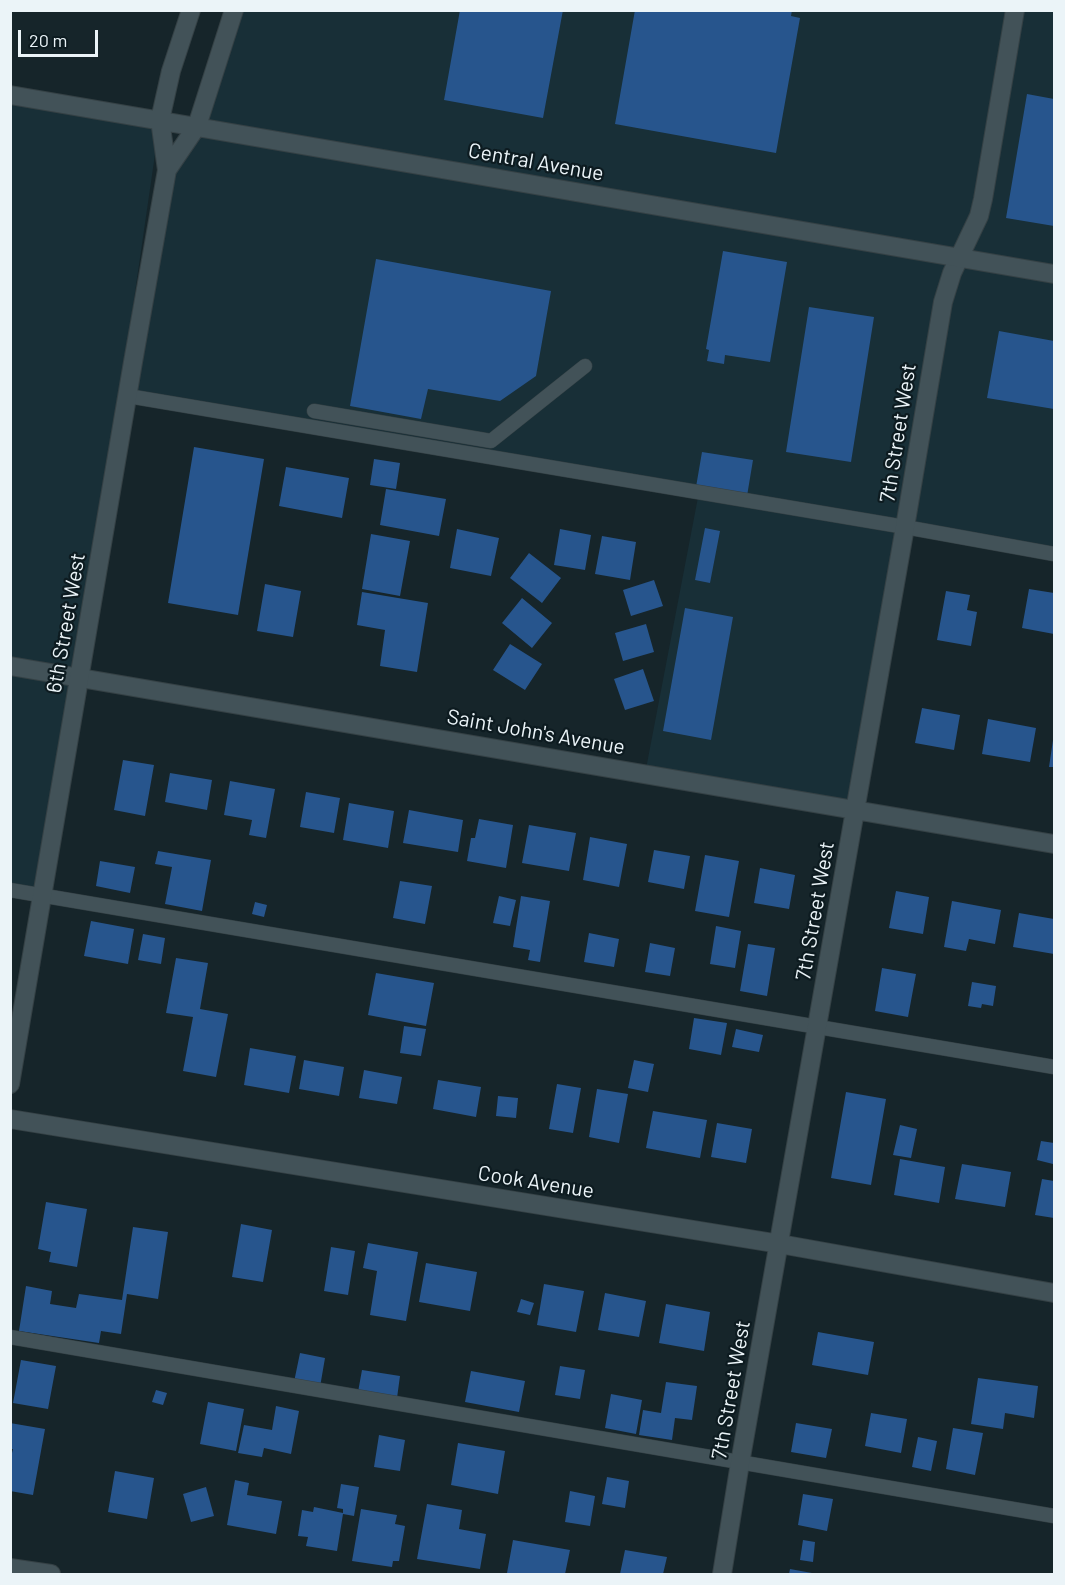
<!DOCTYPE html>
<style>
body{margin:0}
#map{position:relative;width:1065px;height:1585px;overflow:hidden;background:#16252a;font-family:Barlow,sans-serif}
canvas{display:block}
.frame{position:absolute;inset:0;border:12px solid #ebf4f8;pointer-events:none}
.scale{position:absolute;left:18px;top:30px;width:80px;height:27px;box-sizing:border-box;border:3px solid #ebf4f8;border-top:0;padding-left:8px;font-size:18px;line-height:21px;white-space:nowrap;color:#ebf4f8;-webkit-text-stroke:4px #0d1b20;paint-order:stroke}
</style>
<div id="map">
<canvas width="1065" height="1585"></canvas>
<div class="frame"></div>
<div class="scale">20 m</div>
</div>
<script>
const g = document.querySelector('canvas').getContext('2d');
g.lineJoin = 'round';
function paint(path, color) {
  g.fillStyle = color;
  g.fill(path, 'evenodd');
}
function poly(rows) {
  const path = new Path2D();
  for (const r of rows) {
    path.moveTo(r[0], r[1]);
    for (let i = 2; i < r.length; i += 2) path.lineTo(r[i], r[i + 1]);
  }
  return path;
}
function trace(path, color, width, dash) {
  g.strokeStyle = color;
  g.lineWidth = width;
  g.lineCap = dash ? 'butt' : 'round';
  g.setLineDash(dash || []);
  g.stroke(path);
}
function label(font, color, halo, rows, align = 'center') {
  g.font = font + ' Barlow,sans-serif';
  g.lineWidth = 4.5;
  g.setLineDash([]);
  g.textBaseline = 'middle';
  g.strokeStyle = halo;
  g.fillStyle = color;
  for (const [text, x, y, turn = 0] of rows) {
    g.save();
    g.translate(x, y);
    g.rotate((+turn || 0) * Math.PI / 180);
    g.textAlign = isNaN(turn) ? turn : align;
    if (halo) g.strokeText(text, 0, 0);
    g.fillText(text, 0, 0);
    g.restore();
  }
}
paint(poly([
 [241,11,1054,11,1054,554,905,527,856,810,645,774,699,492,128,396,167,170],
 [10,86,160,120,79,678,42,895,10,890]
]), '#182f37');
paint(poly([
 [460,10,563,10,543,118,444,100],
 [635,10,792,10,791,16,800,18,776,153,615,124],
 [1027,94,1054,99,1054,226,1006,218],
 [723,251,787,262,770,362,725,355,724,364,707,361,709,350,706,349],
 [376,259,551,291,536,376,500,401,428,389,421,419,350,406],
 [809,307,874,317,851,462,786,452],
 [999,331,1054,341,1054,409,987,398],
 [194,447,264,459,238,615,168,603],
 [702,452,753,460,747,496,696,487],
 [374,459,400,463,396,489,370,485],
 [286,467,349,478,342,518,279,506],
 [386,489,446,499,439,536,380,525],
 [705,528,720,531,710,583,695,580],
 [457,529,499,538,491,576,450,568],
 [560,529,591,535,585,570,554,565],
 [371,534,410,541,400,596,362,589],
 [602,536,636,542,630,580,595,574],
 [529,553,561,578,542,603,510,578],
 [654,580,663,606,631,616,623,590],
 [265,584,301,591,293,637,257,631],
 [1029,589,1054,593,1054,634,1022,628],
 [946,591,970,595,967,610,977,612,971,646,937,640],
 [362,592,428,603,417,672,380,666,385,630,357,625],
 [522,598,552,623,532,648,502,623],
 [685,608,733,617,711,740,663,731],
 [646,624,654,652,623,661,615,633],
 [510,644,542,664,525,690,493,670],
 [643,669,654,701,625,710,614,679],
 [922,708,960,715,954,750,915,743],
 [988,719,1036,728,1030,762,982,754],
 [1053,740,1054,740,1054,767,1049,767],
 [123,760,154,765,145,816,114,810],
 [170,773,212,780,207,810,165,802],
 [230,781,275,789,266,838,249,835,252,820,224,815],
 [306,792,340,798,334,833,300,827],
 [349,803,394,811,388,848,343,840],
 [409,810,463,820,458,852,403,843],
 [479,819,513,825,506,868,467,861,471,838,475,838],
 [529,825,576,833,569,871,522,863],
 [590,837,627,844,619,887,583,880],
 [654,850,690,856,684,889,648,882],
 [158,851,211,860,202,911,165,904,172,867,155,864],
 [705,855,739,861,729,917,695,911],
 [100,861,135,867,130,893,96,886],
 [760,868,795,875,789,909,754,903],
 [400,881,432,886,425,924,393,918],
 [896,891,929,897,923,934,889,928],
 [499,896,516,900,510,926,493,923],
 [521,896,550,901,540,962,528,960,530,950,513,947],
 [952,901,1001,910,995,944,969,939,966,951,944,947],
 [255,902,267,905,264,917,252,914],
 [1019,913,1054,919,1054,954,1013,947],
 [91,921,134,929,128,964,84,956],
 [716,926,741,931,735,968,710,964],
 [589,933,619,939,614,967,584,962],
 [143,934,165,938,161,964,138,960],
 [650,943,675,948,670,976,645,972],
 [748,944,775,948,767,996,740,991],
 [176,958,208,963,200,1009,228,1014,216,1077,183,1071,193,1017,166,1013],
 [882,968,916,974,908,1017,875,1011],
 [376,973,434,983,426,1026,368,1015],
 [972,982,996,986,993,1006,982,1004,981,1008,968,1006],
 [694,1018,727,1023,721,1055,689,1049],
 [404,1026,426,1029,421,1056,400,1053],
 [736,1029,763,1035,759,1052,732,1047],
 [250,1048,296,1056,289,1093,244,1085],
 [304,1060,344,1067,339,1096,299,1089],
 [634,1060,654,1064,648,1092,628,1088],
 [364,1070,402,1077,397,1104,359,1098],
 [438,1080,481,1087,476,1117,433,1109],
 [557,1084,581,1088,573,1133,549,1129],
 [597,1089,628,1094,619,1143,589,1137],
 [846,1092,886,1099,871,1185,831,1178],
 [498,1096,518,1098,516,1118,496,1116],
 [653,1111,707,1120,700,1158,646,1148],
 [717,1123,752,1129,746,1163,711,1157],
 [900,1125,917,1129,911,1158,893,1155],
 [1041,1141,1054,1143,1053,1164,1037,1160],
 [900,1159,945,1167,939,1203,894,1195],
 [962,1164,1011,1172,1005,1207,955,1199],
 [1042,1179,1054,1181,1054,1218,1035,1215],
 [46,1202,87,1209,77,1267,49,1262,51,1252,38,1249],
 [241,1224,272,1230,263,1282,232,1277],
 [133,1227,168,1232,158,1299,127,1294,121,1334,101,1331,99,1343,19,1331,26,1286,52,1291,50,1304,76,1308,79,1294,122,1300],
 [368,1243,418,1252,406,1321,370,1315,377,1271,363,1268],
 [331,1247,355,1251,348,1295,324,1291],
 [426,1263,477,1272,470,1311,419,1302],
 [544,1284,584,1291,576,1332,537,1325],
 [605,1293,646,1301,639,1337,598,1330],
 [521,1299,534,1303,530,1315,517,1312],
 [666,1304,710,1312,704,1351,659,1343],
 [818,1332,874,1342,868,1375,812,1365],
 [300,1353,325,1358,320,1387,294,1382],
 [21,1360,56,1366,48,1409,13,1403],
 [560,1366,585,1370,580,1399,555,1395],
 [362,1370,400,1376,397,1398,358,1392],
 [471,1371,525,1381,519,1412,465,1402],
 [978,1378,1038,1386,1034,1418,1005,1413,1003,1429,971,1424],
 [666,1382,697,1386,692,1420,675,1418,672,1440,639,1435,643,1410,661,1413],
 [156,1390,167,1393,163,1405,152,1402],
 [611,1394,642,1400,636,1434,605,1428],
 [208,1402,244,1409,236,1451,200,1444],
 [276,1406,299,1411,291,1454,264,1448,262,1457,238,1453,244,1425,272,1430],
 [871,1413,907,1419,901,1453,865,1446],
 [10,1423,45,1429,33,1495,10,1491,10,1461,13,1449,10,1449],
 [796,1423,832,1429,826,1458,791,1452],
 [953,1428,983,1433,975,1475,946,1469],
 [379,1435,405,1440,400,1471,374,1467],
 [918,1437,937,1441,931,1471,912,1467],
 [458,1443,505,1451,498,1494,451,1485],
 [115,1471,154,1478,147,1519,108,1512],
 [607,1477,629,1481,625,1508,602,1504],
 [235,1480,249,1483,247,1495,282,1501,276,1534,227,1525],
 [341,1484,359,1487,354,1516,343,1514,337,1551,306,1546,308,1537,298,1536,302,1510,313,1512,314,1507,343,1513,343,1514,343,1509,337,1508],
 [206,1487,214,1516,191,1522,183,1494],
 [570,1491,595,1496,590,1526,565,1522],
 [803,1494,833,1499,827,1531,798,1525],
 [427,1504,462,1510,459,1529,486,1534,480,1569,417,1559],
 [361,1509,397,1515,395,1524,405,1526,399,1561,393,1561,392,1567,352,1561],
 [513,1540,570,1550,565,1574,507,1573],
 [803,1540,815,1542,813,1562,800,1560],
 [625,1550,667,1557,663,1574,620,1574],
 [790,1569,812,1573,812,1574,789,1574]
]), '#27558d');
const lane = poly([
 [128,396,905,527,1054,554],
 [314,411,491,441,585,366],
 [10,890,1054,1067],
 [10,1337,1054,1516]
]);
const street = poly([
 [10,666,1054,844],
 [10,1119,780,1244,1054,1293],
 [10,1568,51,1574],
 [722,1574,740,1463,905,527,943,302,952,273,959,258]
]);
const secondary = poly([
 [10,95,1054,274],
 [167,170,197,126,234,10],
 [959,258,979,216,983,199,1015,10],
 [10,1084,133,362,167,170,160,120,171,71,191,10]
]);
trace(lane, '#354145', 15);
trace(street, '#354145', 20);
trace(secondary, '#354145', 20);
trace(lane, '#425258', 14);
trace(street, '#425258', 18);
trace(secondary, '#425258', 18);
label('21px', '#ebf4f8', '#0d1b20', [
 ["Central Avenue",536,162,10],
 ["7th Street West",898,433,-81],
 ["6th Street West",66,623,-80],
 ["Saint John's Avenue",536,732,10],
 ["7th Street West",815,911,-80],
 ["Cook Avenue",536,1182,9],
 ["7th Street West",731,1390,-80]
]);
</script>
